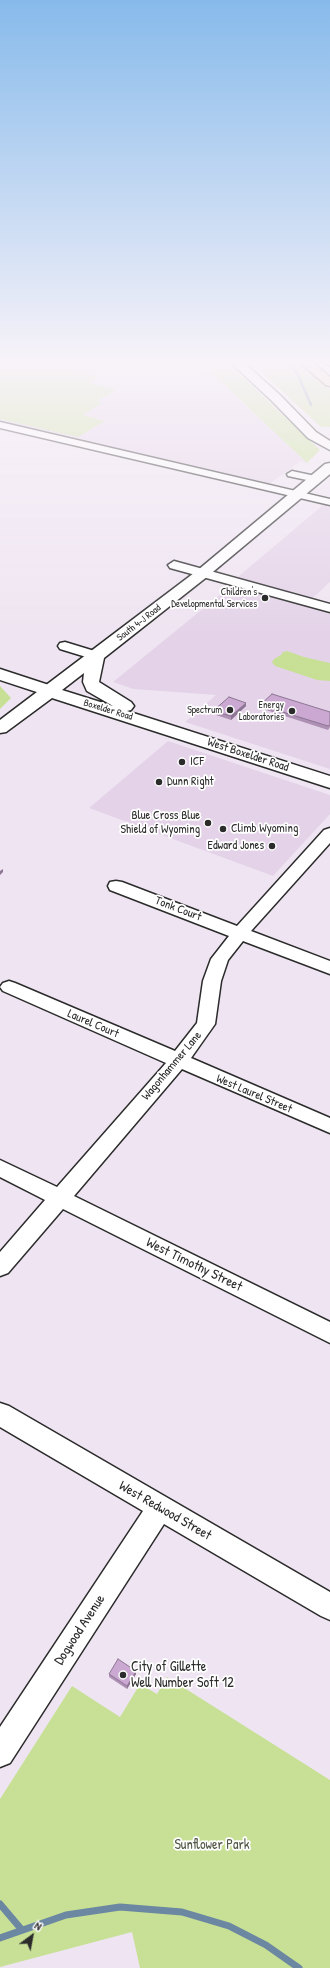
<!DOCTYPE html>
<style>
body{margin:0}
#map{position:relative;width:330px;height:1968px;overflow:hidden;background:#efe5f2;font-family:"Patrick Hand",sans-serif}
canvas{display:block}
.north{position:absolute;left:12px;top:1916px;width:40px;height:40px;-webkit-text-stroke:3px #fff;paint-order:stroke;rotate:32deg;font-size:11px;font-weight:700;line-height:16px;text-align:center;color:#2b2b2b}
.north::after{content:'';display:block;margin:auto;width:14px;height:18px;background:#2b2b2b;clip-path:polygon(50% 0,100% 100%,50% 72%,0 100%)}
</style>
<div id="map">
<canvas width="330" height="1968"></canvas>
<div class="north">N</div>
</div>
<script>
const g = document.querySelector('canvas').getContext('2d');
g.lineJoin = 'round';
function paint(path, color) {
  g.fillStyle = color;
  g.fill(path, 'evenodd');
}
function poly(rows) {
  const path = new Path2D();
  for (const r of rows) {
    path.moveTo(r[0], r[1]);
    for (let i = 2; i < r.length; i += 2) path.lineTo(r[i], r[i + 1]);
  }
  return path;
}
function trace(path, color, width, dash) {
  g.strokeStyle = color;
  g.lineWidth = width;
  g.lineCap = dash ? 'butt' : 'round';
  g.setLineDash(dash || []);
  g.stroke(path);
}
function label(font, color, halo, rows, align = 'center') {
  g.font = font + ' "Patrick Hand",sans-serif';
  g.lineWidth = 3.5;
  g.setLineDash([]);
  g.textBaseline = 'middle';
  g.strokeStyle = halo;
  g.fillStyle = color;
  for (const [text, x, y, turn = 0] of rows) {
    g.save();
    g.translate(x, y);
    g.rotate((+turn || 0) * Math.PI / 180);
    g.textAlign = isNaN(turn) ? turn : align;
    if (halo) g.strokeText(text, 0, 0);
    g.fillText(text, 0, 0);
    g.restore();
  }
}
paint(poly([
 [0,360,198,360,307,463,301,461,261,490,0,429],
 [323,505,330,507,330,582,304,606,330,614,330,769,185,722,216,695,133,689,113,682,227,589,239,576],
 [168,741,330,795,330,814,273,876,89,808]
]), '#e4d3e8');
paint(poly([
 [0,360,73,360,62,367,97,377,90,383,116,390,97,401,102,403,83,415,105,421,78,437,0,419],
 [198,360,225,360,320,450,307,463],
 [248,360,296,360,330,389,330,427,321,427],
 [287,651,304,657,330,663,330,681,317,680,275,666,272,662,274,659,281,655,283,652],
 [0,686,11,698,0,709],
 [167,1677,330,1780,330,1968,140,1968,132,1932,0,1967,0,1799,72,1686,120,1717,140,1684,157,1694]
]), '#c7e096');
trace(poly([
 [287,360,298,375,311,405]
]), '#6b87a1', 2.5);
trace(poly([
 [0,1904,22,1930],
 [0,1938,66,1915,120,1907,182,1912,229,1926,266,1945,299,1968]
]), '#6b87a1', 7);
const minor = poly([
 [0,422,330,499,330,505,0,428,0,422],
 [292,471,320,477,321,479,316,482,288,476,287,474,292,471],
 [174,561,330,604,330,612,170,568,168,565,174,561],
 [65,642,101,653,103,656,101,659,96,660,60,649,58,646,60,643,65,642],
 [330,828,330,843,251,931,330,961,330,974,243,941,228,960,221,981,215,1024,191,1058,330,1118,330,1133,182,1069,74,1196,330,1322,330,1343,63,1209,8,1273,0,1276,0,1252,45,1200,0,1177,0,1160,57,1187,166,1063,3,991,0,987,3,983,9,981,15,983,175,1051,197,1023,203,981,211,959,229,936,110,890,108,886,110,882,116,881,122,882,237,926,324,830,330,828],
 [0,1403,9,1406,330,1592,330,1620,321,1616,164,1524,10,1763,0,1767,0,1727,143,1511,0,1427,0,1403]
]);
const tertiary = poly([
 [228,360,241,360,280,395,316,432,330,441,330,450,308,438,272,401,228,360],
 [0,669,55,687,57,691,55,695,49,696,0,680,0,669]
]);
const secondary = poly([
 [330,463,330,474,208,576,104,658,99,682,131,702,134,706,131,710,127,711,330,776,330,788,52,698,6,732,0,733,0,720,198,570,325,464,330,463],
 [84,673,83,682,87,691,113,706,62,690,84,673]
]);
const motorway = poly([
 [297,360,310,360,330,377,330,386,326,385,297,360],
 [322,360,330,360,330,365,326,364,322,360]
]);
trace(minor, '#2b2b2b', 3);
trace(tertiary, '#2b2b2b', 3);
trace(secondary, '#2b2b2b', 3);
trace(motorway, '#2b2b2b', 3);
paint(minor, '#fff');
paint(tertiary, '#fff');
paint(secondary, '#fff');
paint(motorway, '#fddcac');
paint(poly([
 [246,703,246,706,231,720,213,714,213,711],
 [260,705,330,712,330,727,328,730,260,708],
 [109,1674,136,1674,127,1689,109,1677]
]), '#ae90b5');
paint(poly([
 [246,703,246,706,231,720,231,716],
 [3,869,3,872,0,875,0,871],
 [136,1671,136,1674,127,1689,127,1686]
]), '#8d7693');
const building = poly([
 [272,694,330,712,330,725,328,726,260,705,272,694],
 [229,697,246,703,231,716,213,711,229,697],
 [118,1659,136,1671,127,1686,109,1674,118,1659]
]);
paint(building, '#caa8d2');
trace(building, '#8d7693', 1);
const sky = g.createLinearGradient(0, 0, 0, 636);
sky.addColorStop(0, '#87baeb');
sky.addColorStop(0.57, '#f8f3f9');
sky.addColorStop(1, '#f8f3f900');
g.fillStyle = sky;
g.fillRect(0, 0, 330, 636);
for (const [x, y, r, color] of [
 [265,598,4,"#2b2b2b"],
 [230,710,4,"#2b2b2b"],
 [292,711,4,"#2b2b2b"],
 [182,762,4,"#2b2b2b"],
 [159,782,4,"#2b2b2b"],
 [208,823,4,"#2b2b2b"],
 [223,829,4,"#2b2b2b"],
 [272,846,4,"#2b2b2b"],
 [123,1675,4,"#2b2b2b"]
]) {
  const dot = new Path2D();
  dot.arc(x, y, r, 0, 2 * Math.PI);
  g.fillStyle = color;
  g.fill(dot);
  trace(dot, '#fff', 1.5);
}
label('10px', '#2b2b2b', '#fff', [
 ["Children's",257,592],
 ["Developmental Services",257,604],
 ["Energy",284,705],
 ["Laboratories",284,717],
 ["Spectrum",222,710]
], 'right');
label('10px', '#2b2b2b', '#fff', [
 ["South 4-J Road",139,623,-38],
 ["Boxelder Road",108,710,17]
]);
label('12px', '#2b2b2b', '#fff', [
 ["West Boxelder Road",248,755,18],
 ["Tonk Court",178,909,21],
 ["Laurel Court",93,1024,23],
 ["Wagonhammer Lane",172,1066,-50],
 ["West Laurel Street",254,1094,23]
]);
label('12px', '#2b2b2b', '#fff', [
 ["ICF",190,762],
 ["Dunn Right",167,782],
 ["Blue Cross Blue",200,816,"right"],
 ["Shield of Wyoming",200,830,"right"],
 ["Climb Wyoming",231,829],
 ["Edward Jones",264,846,"right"]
], 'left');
label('14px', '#2b2b2b', '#fff', [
 ["West Timothy Street",194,1265,26],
 ["West Redwood Street",165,1511,30],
 ["Dogwood Avenue",80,1630,-57]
]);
label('14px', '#2b2b2b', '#fff', [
 ["City of Gillette",131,1667],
 ["Well Number Soft 12",131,1683]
], 'left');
label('14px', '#525846', '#fff', [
 ["Sunflower Park",212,1845]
]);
</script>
